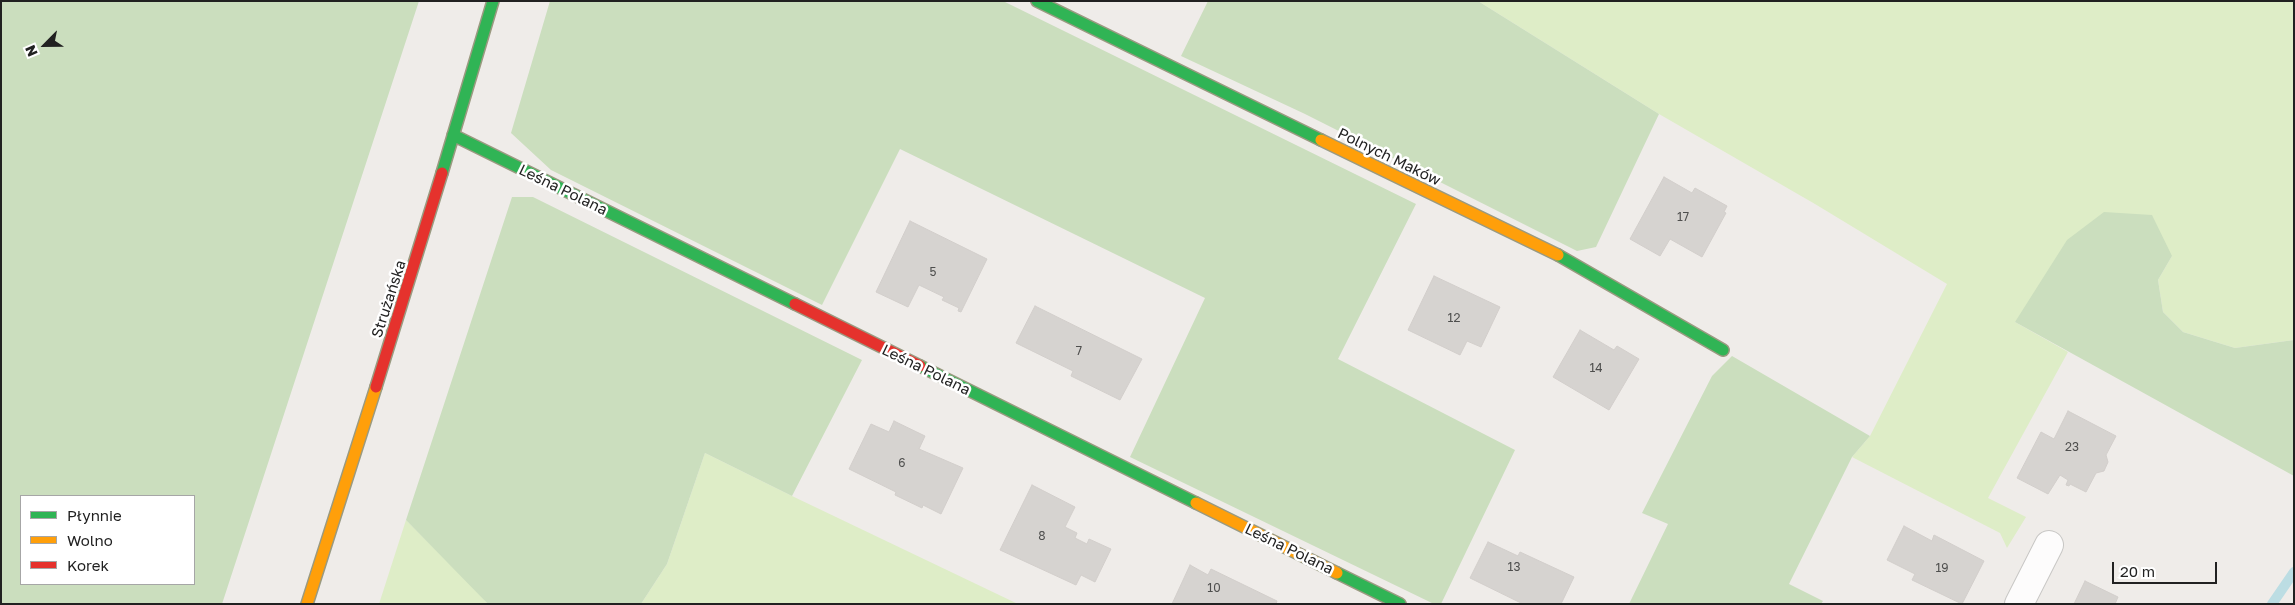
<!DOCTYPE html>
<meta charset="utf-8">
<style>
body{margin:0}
#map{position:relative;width:2295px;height:605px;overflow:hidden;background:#efece9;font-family:"Golos Text",sans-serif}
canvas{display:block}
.frame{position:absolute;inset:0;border:2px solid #212121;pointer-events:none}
.legend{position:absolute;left:20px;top:495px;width:175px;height:90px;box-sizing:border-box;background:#fff;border:1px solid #a6a6a6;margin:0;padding:6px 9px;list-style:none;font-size:15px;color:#212121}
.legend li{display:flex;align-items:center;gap:10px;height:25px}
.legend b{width:25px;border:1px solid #a6a6a6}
.north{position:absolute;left:20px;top:20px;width:50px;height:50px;-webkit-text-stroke:4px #fff;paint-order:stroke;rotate:247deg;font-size:14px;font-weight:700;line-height:20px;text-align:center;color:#212121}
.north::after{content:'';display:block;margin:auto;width:18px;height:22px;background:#212121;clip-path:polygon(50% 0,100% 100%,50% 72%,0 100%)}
.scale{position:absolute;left:2112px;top:562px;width:105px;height:22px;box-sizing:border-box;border:2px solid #212121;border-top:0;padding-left:6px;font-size:15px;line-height:18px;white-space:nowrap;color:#212121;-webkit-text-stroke:4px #fff;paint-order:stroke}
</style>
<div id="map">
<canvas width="2295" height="605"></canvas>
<div class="frame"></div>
<ul class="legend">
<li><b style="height:6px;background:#30b455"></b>Płynnie</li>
<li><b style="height:6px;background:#ff9f0a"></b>Wolno</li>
<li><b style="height:6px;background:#e5322d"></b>Korek</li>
</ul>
<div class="north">N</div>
<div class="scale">20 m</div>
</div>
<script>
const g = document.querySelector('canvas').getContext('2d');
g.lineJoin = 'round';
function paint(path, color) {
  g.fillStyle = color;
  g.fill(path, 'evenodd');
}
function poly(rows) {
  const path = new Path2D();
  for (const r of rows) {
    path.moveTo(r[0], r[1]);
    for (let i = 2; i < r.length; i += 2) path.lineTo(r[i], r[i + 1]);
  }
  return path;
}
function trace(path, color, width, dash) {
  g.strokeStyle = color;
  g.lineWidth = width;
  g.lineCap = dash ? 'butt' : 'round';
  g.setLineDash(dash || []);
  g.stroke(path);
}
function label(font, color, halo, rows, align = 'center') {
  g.font = font + ' "Golos Text",sans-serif';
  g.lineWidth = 5;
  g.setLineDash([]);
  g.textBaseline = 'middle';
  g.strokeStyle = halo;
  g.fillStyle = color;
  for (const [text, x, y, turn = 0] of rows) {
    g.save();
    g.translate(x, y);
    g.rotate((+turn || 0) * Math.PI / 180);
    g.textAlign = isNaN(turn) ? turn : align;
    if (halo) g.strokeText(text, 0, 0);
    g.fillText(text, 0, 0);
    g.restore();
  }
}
paint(poly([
 [1478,1,2294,1,2294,340,2235,348,2183,332,2163,312,2158,280,2172,256,2015,322,2068,352,1988,498,2026,517,2007,548,2000,533,1852,457,1870,436,1947,284,1815,204,1659,114],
 [705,453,792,496,1018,604,641,604,667,564],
 [406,520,474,588,488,604,379,604]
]), '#deedc7');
paint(poly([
 [1,1,419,1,222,604,1,604],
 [194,496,194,584,21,584,21,496],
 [550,1,1003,1,1416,204,1338,359,1515,450,1441,604,1434,604,1130,457,1205,298,900,149,822,305,551,170,511,133],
 [1208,1,1478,1,1659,114,1596,247,1577,251,1305,114,1181,56],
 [512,197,533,197,862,360,792,496,705,453,667,564,641,604,488,604,406,520],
 [2104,212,2152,215,2172,256,2158,280,2163,312,2183,332,2235,348,2294,340,2294,476,2015,322,2067,240],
 [1732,356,1870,436,1852,457,1789,584,1823,601,1821,604,1629,604,1668,524,1642,513,1712,376]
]), '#cbdebe');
trace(poly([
 [2272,604,2294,572]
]), '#bcdde3', 10);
const building = poly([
 [1664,177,1692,193,1695,188,1727,206,1724,212,1726,213,1702,257,1670,239,1660,256,1630,239,1664,177],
 [910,221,987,259,961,312,958,311,959,308,942,300,944,297,919,285,908,307,876,292,910,221],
 [1434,276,1500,307,1481,347,1467,341,1460,355,1408,330,1434,276],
 [1035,306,1142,359,1120,400,1071,376,1073,371,1016,343,1035,306],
 [1580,330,1614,350,1617,346,1639,359,1609,410,1553,377,1580,330],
 [2068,411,2116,436,2106,455,2108,462,2104,471,2096,473,2086,492,2070,484,2069,486,2066,485,2068,480,2060,475,2048,494,2017,478,2041,432,2054,439,2068,411],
 [894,421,925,436,919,449,963,468,941,514,923,505,922,508,895,495,896,492,849,469,871,424,889,432,894,421],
 [1032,485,1075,507,1065,527,1077,533,1075,538,1087,544,1089,539,1111,549,1095,582,1081,575,1076,585,1000,550,1032,485],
 [1904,526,1932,541,1934,535,1984,561,1962,604,1912,580,1915,574,1887,560,1904,526],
 [1488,542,1518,556,1520,552,1574,577,1561,604,1523,604,1470,578,1488,542],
 [1190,565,1208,575,1211,569,1277,601,1276,604,1172,604,1190,565],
 [2085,581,2118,597,2115,604,2074,604,2085,581]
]);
paint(building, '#d6d3d0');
trace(building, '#d2cecb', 1);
const street = poly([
 [2019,604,2049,545]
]);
const fast = poly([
 [1037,1,1321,140],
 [453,135,795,304],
 [442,173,493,1],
 [1558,255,1723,350],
 [920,366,1196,503],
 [1337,573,1400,604]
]);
const slow = poly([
 [1321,140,1558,255],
 [1196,503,1337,573],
 [307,604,376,387]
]);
const jam = poly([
 [795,304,920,366],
 [376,387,442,173]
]);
trace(street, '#c8c7c5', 30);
trace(fast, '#9a9a80', 14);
trace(slow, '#9a9a80', 14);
trace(jam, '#9a9a80', 14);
trace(street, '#fdfcfc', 28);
trace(fast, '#30b455', 11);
trace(slow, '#ff9f0a', 11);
trace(jam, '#e5322d', 11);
label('12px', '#4e4e4d', null, [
 ["17",1683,217],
 ["5",933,272],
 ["12",1454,318],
 ["7",1079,351],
 ["14",1596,368],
 ["23",2072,447],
 ["6",902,463],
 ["8",1042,536],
 ["13",1514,567],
 ["19",1942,568],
 ["10",1214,588]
]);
label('15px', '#212121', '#fff', [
 ["Polnych Maków",1389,157,26],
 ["Leśna Polana",563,190,26],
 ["Strużańska",389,299,-72],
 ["Leśna Polana",926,370,26],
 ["Leśna Polana",1289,549,26]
]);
</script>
